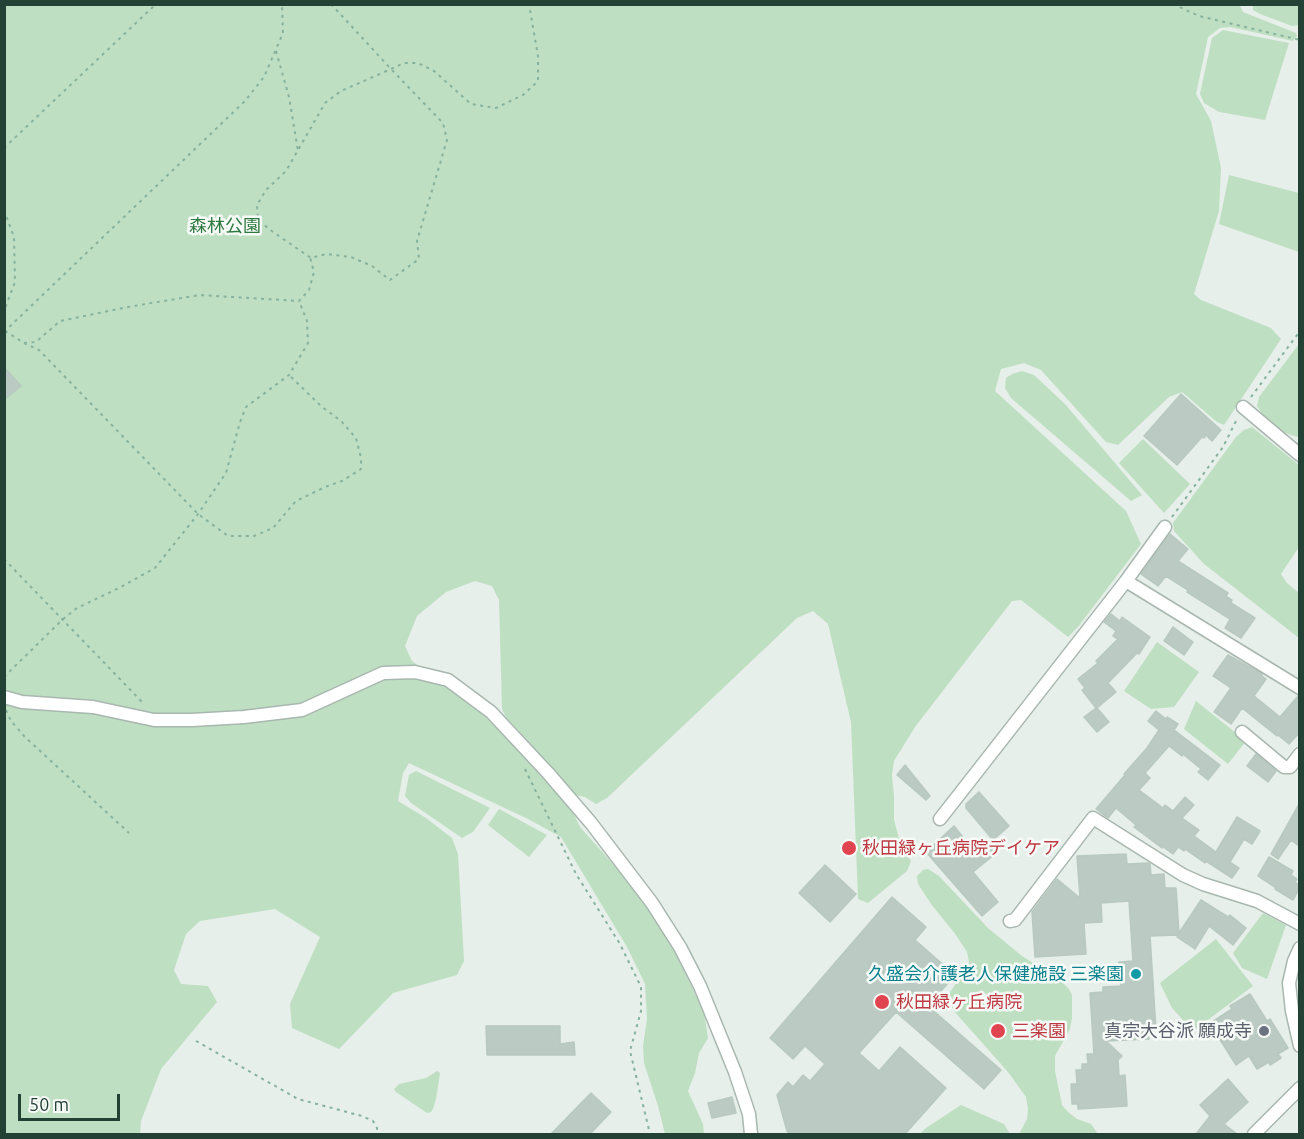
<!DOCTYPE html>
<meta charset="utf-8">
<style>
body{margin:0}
#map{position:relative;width:1304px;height:1139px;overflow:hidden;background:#e6efe9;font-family:Ubuntu,sans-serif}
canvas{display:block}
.frame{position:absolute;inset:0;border:6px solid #244135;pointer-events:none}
.scale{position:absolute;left:18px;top:1094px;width:102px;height:27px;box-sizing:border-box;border:3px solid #244135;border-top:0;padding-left:8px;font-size:18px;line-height:21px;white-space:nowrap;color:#244135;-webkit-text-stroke:4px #f7fbf8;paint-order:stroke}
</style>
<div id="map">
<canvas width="1304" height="1139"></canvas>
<div class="frame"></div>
<div class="scale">50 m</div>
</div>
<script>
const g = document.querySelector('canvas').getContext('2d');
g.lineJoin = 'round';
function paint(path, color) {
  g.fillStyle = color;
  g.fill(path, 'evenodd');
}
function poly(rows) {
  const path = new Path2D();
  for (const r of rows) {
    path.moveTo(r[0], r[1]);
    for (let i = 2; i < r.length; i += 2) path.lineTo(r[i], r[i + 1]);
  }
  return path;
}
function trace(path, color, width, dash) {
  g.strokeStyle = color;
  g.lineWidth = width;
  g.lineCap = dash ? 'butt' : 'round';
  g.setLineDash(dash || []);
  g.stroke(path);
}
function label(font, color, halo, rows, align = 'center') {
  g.font = font + ' Ubuntu,"Noto Sans JP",sans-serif';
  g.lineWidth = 5;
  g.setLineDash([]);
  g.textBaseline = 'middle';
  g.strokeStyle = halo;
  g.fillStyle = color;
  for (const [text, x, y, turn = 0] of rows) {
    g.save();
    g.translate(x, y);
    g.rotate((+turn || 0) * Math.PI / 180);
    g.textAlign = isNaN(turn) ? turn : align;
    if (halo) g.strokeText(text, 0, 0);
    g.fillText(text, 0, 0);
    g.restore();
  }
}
paint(poly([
 [1239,4,1243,12,1296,33,1297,36,1293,41,1230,27,1220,28,1208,37,1196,94,1211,121,1221,168,1219,211,1194,294,1201,300,1271,328,1281,339,1224,425,1217,422,1182,392,1169,397,1118,445,1106,442,1041,370,1024,363,1001,369,995,391,1126,511,1141,544,1078,627,1068,637,1021,600,1012,601,915,727,894,761,892,775,894,796,894,820,900,842,911,861,907,871,868,903,858,899,851,722,828,624,813,611,797,618,607,798,596,804,585,797,576,795,506,717,502,709,499,600,492,586,475,581,446,592,417,616,405,646,412,661,483,715,526,755,568,802,580,827,631,884,673,948,704,1012,708,1038,699,1053,695,1073,688,1091,703,1124,704,1134,665,1134,658,1106,644,1063,643,1046,647,1019,645,984,627,947,561,837,528,819,409,763,403,773,398,801,426,818,452,838,458,854,464,961,457,975,393,993,339,1049,292,1028,290,1004,320,937,275,909,200,921,186,934,174,970,181,984,208,986,217,1002,161,1069,141,1121,140,1134,5,1134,4,5],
 [1253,5,1299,5,1299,25,1292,26,1260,14,1253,10],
 [1223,30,1289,43,1265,120,1219,112,1204,103,1200,94,1212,38],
 [1229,175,1299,193,1299,252,1219,224],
 [1299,344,1299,437,1294,436,1283,432,1265,418,1257,406,1259,397],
 [1022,371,1034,375,1065,404,1142,495,1131,501,1011,398,1005,388,1006,378,1012,374],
 [1252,427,1299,465,1299,547,1281,574,1287,583,1299,593,1299,638,1204,564,1174,531,1173,523,1236,437,1244,430],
 [1143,439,1190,484,1164,513,1119,463],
 [1157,642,1199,672,1174,707,1151,709,1124,691],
 [1196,701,1246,741,1228,764,1184,729],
 [416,771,490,808,473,832,462,838,411,803,405,796,409,775],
 [499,809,547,835,529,857,488,825],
 [928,869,939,876,988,928,1022,956,1060,980,1069,989,1072,995,1072,1018,1070,1029,1055,1056,1055,1071,1062,1105,1068,1112,1077,1119,1091,1124,1098,1134,1019,1134,1027,1119,1028,1109,1026,1097,1008,1072,954,1011,949,1003,948,996,950,992,966,969,969,962,967,952,956,935,931,904,918,884,917,876,923,870],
 [1263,913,1286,925,1267,979,1242,968,1233,953],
 [1216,939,1253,986,1193,1031,1172,1008,1160,983],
 [437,1071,440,1073,436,1099,433,1109,431,1112,427,1113,396,1092,394,1089,399,1084,426,1078],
 [961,1105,1004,1124,1010,1134,920,1134,926,1128]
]), '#bfdfc2');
const building = poly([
 [4,367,21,386,4,400,4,367],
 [1181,394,1221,430,1212,441,1206,435,1204,438,1202,437,1177,465,1144,436,1181,394],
 [1170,534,1188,549,1178,561,1228,593,1226,596,1232,600,1231,603,1255,618,1241,638,1225,628,1230,619,1187,592,1188,590,1166,576,1158,586,1141,574,1170,534],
 [1111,614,1120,621,1122,617,1150,637,1139,654,1137,653,1108,683,1116,692,1097,708,1109,722,1097,732,1084,717,1096,708,1082,690,1085,688,1078,679,1098,663,1096,661,1118,639,1113,636,1116,631,1104,622,1111,614],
 [1173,627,1193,642,1184,655,1164,641,1173,627],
 [1228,655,1262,674,1261,675,1266,679,1254,696,1280,717,1298,696,1299,696,1299,733,1289,744,1278,735,1277,736,1242,708,1231,724,1214,712,1231,688,1213,676,1228,655],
 [1156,711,1166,719,1167,717,1178,724,1174,730,1220,765,1208,780,1198,772,1201,769,1183,754,1182,756,1169,746,1145,773,1150,778,1139,790,1163,808,1165,805,1173,811,1185,797,1194,805,1182,818,1199,830,1194,836,1216,852,1237,817,1260,831,1252,844,1244,839,1230,862,1239,868,1232,878,1206,861,1205,863,1185,849,1184,851,1178,847,1173,854,1162,846,1162,848,1134,827,1136,825,1116,808,1108,818,1096,809,1125,775,1124,774,1147,748,1159,730,1148,721,1156,711],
 [1256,754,1276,771,1268,782,1247,766,1256,754],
 [905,765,930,796,926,800,897,775,905,765],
 [979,792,1009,826,993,840,966,808,966,804,979,792],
 [1299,804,1299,846,1291,840,1278,859,1271,854,1299,804],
 [954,826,971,847,982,839,995,854,973,872,998,902,982,916,926,852,954,826],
 [1126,854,1127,864,1149,863,1150,864,1151,875,1164,874,1165,888,1176,888,1179,933,1201,900,1228,917,1230,915,1246,928,1233,945,1209,926,1195,949,1177,937,1178,935,1150,936,1156,1030,1148,1030,1149,1039,1106,1041,1122,1056,1118,1060,1119,1076,1125,1075,1127,1106,1078,1109,1078,1104,1072,1104,1071,1084,1077,1084,1076,1070,1082,1070,1082,1064,1088,1064,1087,1054,1094,1054,1090,993,1103,992,1103,987,1121,986,1119,962,1133,961,1129,901,1101,903,1102,922,1084,923,1086,954,1035,957,1032,912,1057,879,1080,898,1077,856,1126,854],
 [1269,857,1293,871,1291,875,1297,879,1295,882,1299,885,1299,889,1293,900,1275,889,1276,888,1258,876,1269,857],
 [825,865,856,894,830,922,799,893,825,865],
 [892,897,926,927,915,940,955,975,928,1006,1001,1070,984,1089,896,1012,859,1053,879,1071,900,1047,946,1088,905,1134,790,1134,787,1131,777,1095,788,1082,793,1087,803,1075,810,1081,825,1064,805,1046,793,1059,770,1038,892,897],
 [1250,994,1267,1021,1270,1019,1288,1048,1278,1054,1281,1058,1270,1065,1269,1062,1257,1069,1249,1056,1236,1065,1219,1038,1221,1037,1212,1022,1232,1009,1230,1006,1250,994],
 [486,1026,560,1026,560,1044,574,1042,575,1055,487,1055,486,1026],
 [1228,1079,1248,1102,1224,1124,1237,1134,1196,1134,1210,1116,1200,1105,1228,1079],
 [591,1093,611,1112,590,1134,551,1134,591,1093],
 [732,1097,736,1113,712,1118,708,1103,732,1097]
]);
paint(building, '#bbcac2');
trace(building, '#b8c9bf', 1.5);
const minor = poly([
 [1243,407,1300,455],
 [1126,581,1300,688],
 [4,697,22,702,93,707,154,720,192,720,244,717,302,710,383,673,415,672,448,680,491,712,548,773,591,823,652,903,680,947,700,986,735,1072,749,1114,751,1134],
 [1242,732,1284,767,1290,767,1300,754],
 [940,819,1126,581,1165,527],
 [1010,921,1015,920,1093,818,1183,875,1203,884,1257,901,1300,924],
 [1300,948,1294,961,1289,983,1292,1011,1300,1046],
 [1254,1134,1300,1088]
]);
trace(minor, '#a8b7af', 15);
trace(poly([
 [331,4,391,69,443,123,447,140,417,241,419,259,390,280,372,266,351,257,326,254,311,258,273,232,258,220,257,205,266,190,286,171,325,103,341,91,391,69,404,63,418,63,434,71,471,104,496,108,523,95,538,81,538,56,529,4],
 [1173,4,1199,16,1300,40],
 [276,51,289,97,298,151],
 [4,148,156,4],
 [4,210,14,237,15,282,4,311],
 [5,331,24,343,36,342,60,321,128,307,199,295,299,301,309,290,314,272,310,257],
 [4,332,245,101,264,77,283,33,282,4],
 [24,343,39,350,198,514,228,536,254,536,273,528,296,501,325,487,342,481,361,469,361,458,356,438,341,421,321,406,289,375],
 [1251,397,1300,331],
 [1172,517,1223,447,1237,419],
 [4,559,144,704],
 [4,677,62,620,77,608,119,588,155,568,198,514,226,473,240,422,246,407,289,375,308,343,307,321,299,301],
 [6,710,11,721,25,737,129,833],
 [525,769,576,874,620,944,641,987,641,1011,630,1051,650,1134],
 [196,1041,298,1099,362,1116,373,1121,377,1128,377,1134]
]), '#86b29d', 2, [3, 4.5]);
trace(minor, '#fff', 12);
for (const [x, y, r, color] of [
 [849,848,8,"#e0444e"],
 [1136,974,6,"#0f9aa8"],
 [882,1002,8,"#e0444e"],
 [998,1031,8,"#e0444e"],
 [1264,1031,6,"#6b7280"]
]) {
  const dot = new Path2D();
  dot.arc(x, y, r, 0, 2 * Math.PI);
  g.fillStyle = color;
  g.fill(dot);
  trace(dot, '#f7fbf8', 2);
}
label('18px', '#2e793f', '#f7fbf8', [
 ["森林公園",225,226]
]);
label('18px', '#be3a42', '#f7fbf8', [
 ["秋田緑ヶ丘病院デイケア",862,848],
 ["秋田緑ヶ丘病院",896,1002],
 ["三楽園",1012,1031]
], 'left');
label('18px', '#0d838f', '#f7fbf8', [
 ["久盛会介護老人保健施設 三楽園",1124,974]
], 'right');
label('18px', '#5b616d', '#f7fbf8', [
 ["真宗大谷派 願成寺",1252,1031]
], 'right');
</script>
